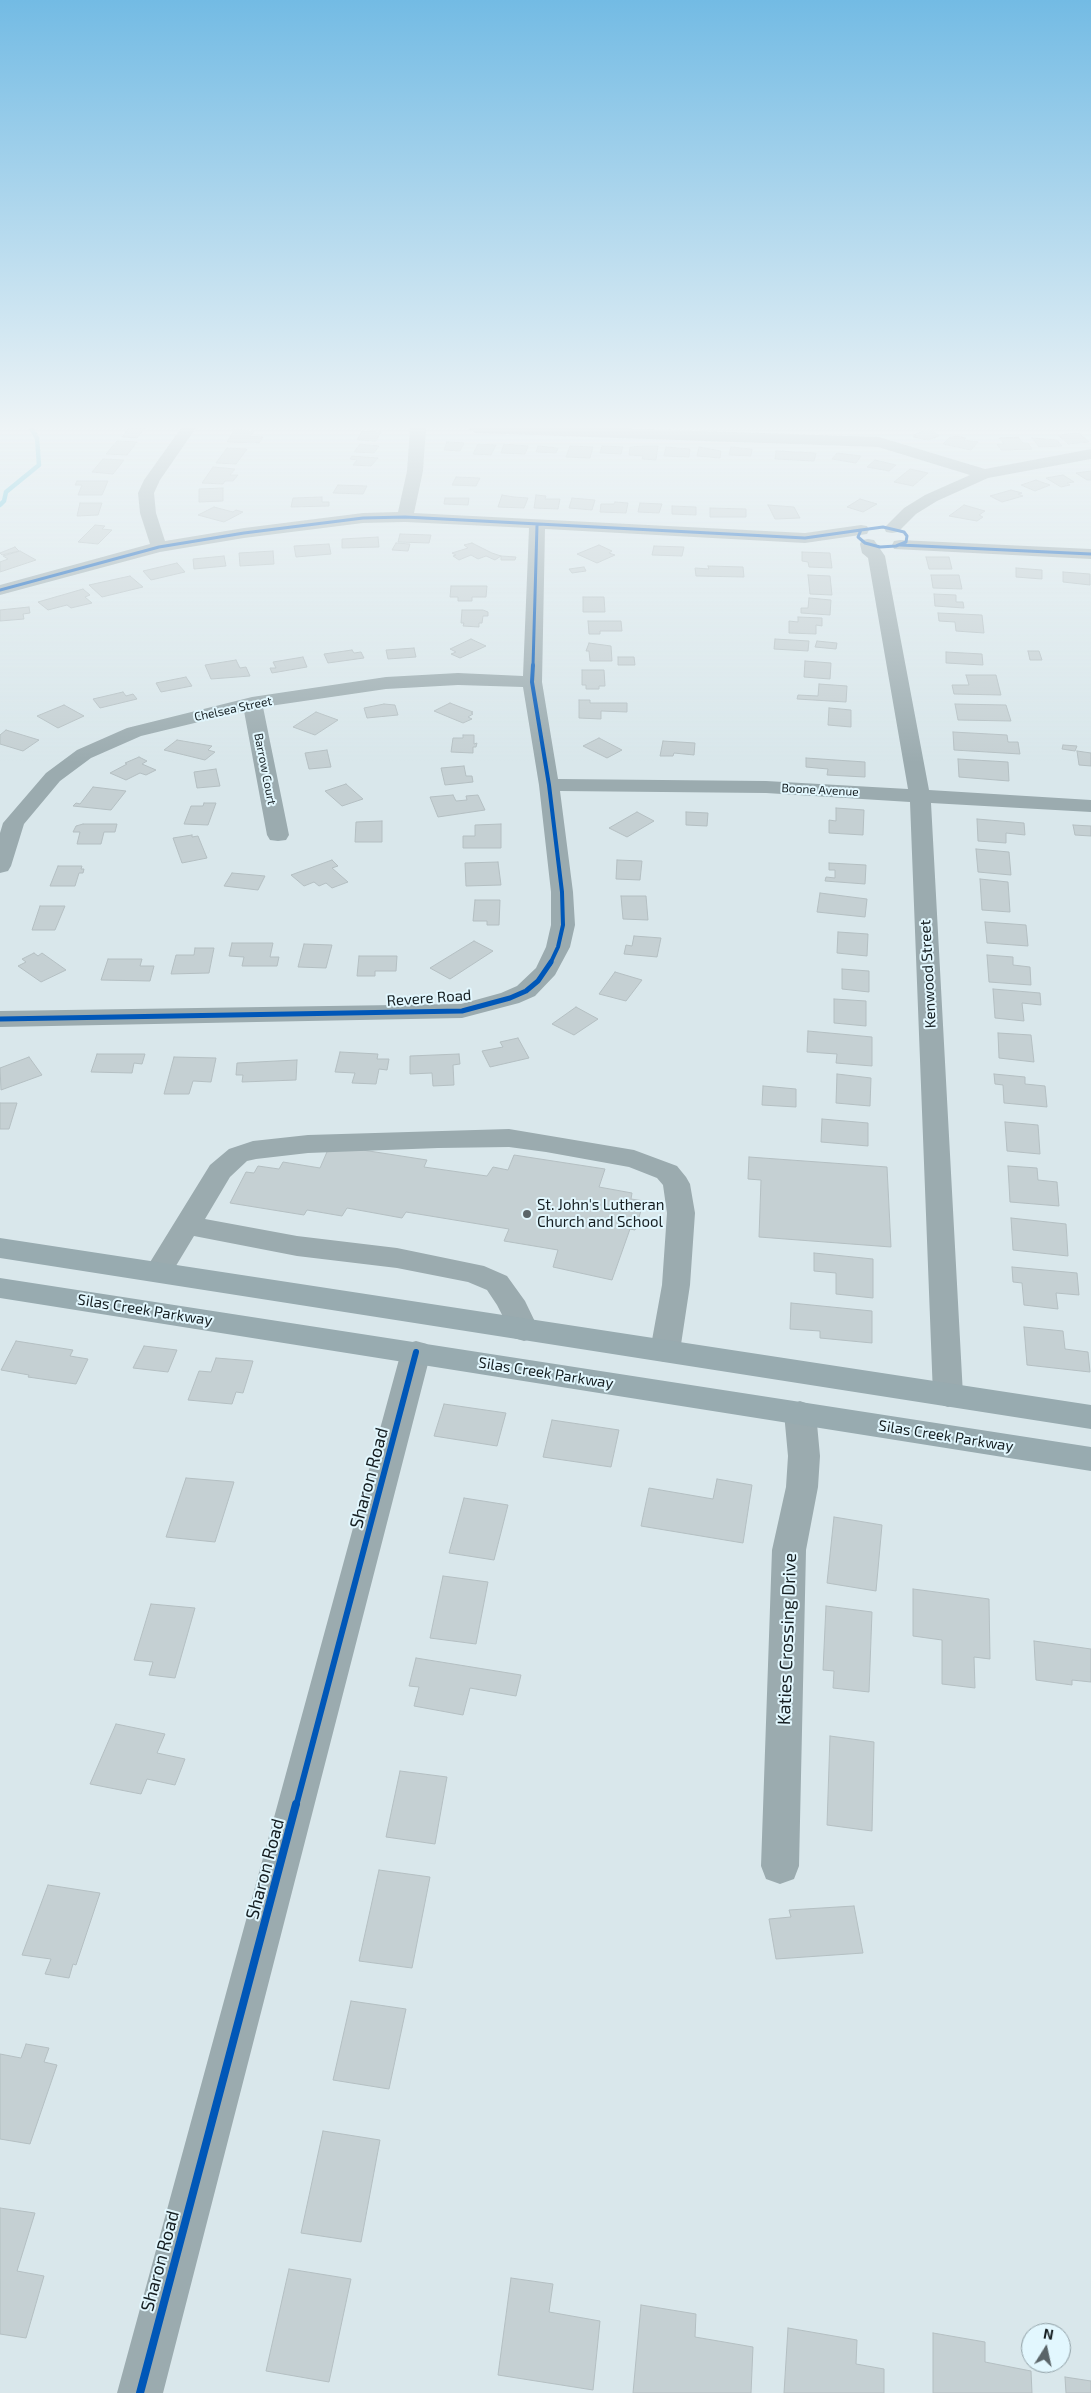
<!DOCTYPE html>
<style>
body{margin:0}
#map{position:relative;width:1091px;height:2393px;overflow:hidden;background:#d9e7eb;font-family:"Exo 2",sans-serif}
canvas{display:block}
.north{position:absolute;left:1021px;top:2323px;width:50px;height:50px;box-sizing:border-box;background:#e2f7fe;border:1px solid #90a0a6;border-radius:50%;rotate:10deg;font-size:14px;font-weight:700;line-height:20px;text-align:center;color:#151e21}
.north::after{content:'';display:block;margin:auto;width:18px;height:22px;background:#5a6468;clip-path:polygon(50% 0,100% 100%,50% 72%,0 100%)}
</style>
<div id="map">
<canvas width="1091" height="2393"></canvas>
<div class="north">N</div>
</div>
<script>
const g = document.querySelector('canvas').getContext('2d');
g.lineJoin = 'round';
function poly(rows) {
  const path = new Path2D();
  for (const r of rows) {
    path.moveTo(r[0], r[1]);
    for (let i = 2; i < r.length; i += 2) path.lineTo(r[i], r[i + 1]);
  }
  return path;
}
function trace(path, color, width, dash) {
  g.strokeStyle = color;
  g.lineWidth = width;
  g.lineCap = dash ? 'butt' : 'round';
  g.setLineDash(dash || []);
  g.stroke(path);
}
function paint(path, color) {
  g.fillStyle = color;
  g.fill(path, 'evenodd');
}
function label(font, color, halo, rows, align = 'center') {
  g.font = font + ' "Exo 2",sans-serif';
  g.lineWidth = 4;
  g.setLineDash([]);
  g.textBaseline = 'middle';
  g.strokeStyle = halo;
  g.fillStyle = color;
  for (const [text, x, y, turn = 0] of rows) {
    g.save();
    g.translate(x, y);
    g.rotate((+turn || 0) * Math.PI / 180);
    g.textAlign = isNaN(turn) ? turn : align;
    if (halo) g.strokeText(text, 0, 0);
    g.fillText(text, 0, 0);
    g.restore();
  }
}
trace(poly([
 [0,505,4,501,6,492,39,465,37,438,31,428]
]), '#64c5dd', 4.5);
const building = poly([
 [129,428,145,428,137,438,122,437,129,428],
 [234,430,254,431,250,436,263,437,259,443,227,442,234,430],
 [362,431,381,432,376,441,357,440,362,431],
 [924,431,933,431,939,436,928,440,913,437,916,436,913,435,924,431],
 [1079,433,1089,442,1068,444,1058,435,1079,433],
 [957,436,966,438,964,440,978,442,971,450,943,444,950,437,957,436],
 [1018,437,1023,443,1028,443,1032,449,1001,450,997,444,1004,444,999,438,1018,437],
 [1032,438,1057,440,1062,446,1039,447,1032,438],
 [117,441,137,442,127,455,106,454,117,441],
 [447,442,464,443,460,451,444,450,447,442],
 [360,444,379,446,374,453,354,452,360,444],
 [478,444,496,445,491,455,473,454,478,444],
 [504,444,528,446,525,454,501,453,504,444],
 [538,446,558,448,556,453,536,452,538,446],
 [570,446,593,447,590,458,566,457,570,446],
 [602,446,623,447,621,454,600,453,602,446],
 [643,446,658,446,656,460,642,459,643,456,629,455,630,447,643,446],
 [666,447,690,449,689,457,664,456,666,447],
 [699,447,721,451,720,458,697,456,699,447],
 [731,447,752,449,751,456,729,455,731,447],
 [227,448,247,449,236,464,216,463,227,448],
 [776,451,816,453,814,461,775,459,776,451],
 [837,453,861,456,856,463,832,459,837,453],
 [352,456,378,458,371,466,353,465,357,460,350,459,352,456],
 [103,459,124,460,113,474,92,472,103,459],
 [875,460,896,465,889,471,867,467,875,460],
 [213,467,235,469,230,475,238,475,233,481,225,481,223,484,202,483,213,467],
 [910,469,928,473,913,486,894,482,910,469],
 [1091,471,1091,480,1087,480,1076,473,1091,471],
 [1063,475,1074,482,1067,483,1070,485,1061,487,1046,478,1063,475],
 [456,477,480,478,476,486,452,485,456,477],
 [1036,480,1050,485,1035,491,1021,485,1036,480],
 [77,481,108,481,102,495,78,495,82,485,75,485,77,481],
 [338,485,367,486,363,494,333,493,338,485],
 [223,488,223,501,199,502,199,489,223,488],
 [1011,490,1022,493,1018,494,1023,496,1002,502,990,496,1011,490],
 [502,495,514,497,528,498,524,508,498,507,502,495],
 [536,495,546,496,545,499,560,499,558,509,534,508,536,495],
 [322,497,322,502,329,502,329,506,291,507,293,498,322,497],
 [445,498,469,498,468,505,444,504,445,498],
 [572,498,595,500,592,510,569,508,572,498],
 [860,499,877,504,863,512,847,507,860,499],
 [615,502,628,503,626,513,600,512,601,504,614,504,615,502],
 [80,503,102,503,98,515,77,516,80,503],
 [640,503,662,504,659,513,638,512,640,503],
 [768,505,794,507,800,518,775,519,768,505],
 [964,505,985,511,979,515,983,517,977,521,949,516,964,505],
 [672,506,696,507,696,515,672,514,672,506],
 [214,507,233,512,236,510,243,512,224,522,198,515,214,507],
 [710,508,746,509,746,517,710,517,710,508],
 [95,525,105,526,102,529,112,530,98,544,78,542,95,525],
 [400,534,431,535,429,543,398,542,400,534],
 [378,537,379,547,342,548,342,539,378,537],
 [396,543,410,544,408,551,392,550,396,543],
 [472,543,492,553,501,556,495,560,486,556,478,559,471,555,459,560,453,556,456,555,452,553,468,548,464,545,472,543],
 [329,544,331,554,296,557,294,546,329,544],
 [599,545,612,551,609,553,615,555,597,563,577,554,599,545],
 [654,546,684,547,682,556,652,555,654,546],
 [15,547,19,551,2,555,0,553,15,547],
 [20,551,36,560,0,572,0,562,8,559,3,556,20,551],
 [273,551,274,564,240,566,239,553,273,551],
 [802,552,830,553,832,568,809,567,808,562,802,561,802,552],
 [224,556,226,566,194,569,193,559,224,556],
 [501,556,516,557,515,560,501,560,501,556],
 [926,557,949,557,952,569,929,569,926,557],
 [177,563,185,572,151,580,143,571,177,563],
 [708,566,743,567,744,577,696,576,695,568,709,569,708,566],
 [584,567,586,571,572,573,569,569,584,567],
 [1016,568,1042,570,1042,579,1016,577,1016,568],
 [1063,572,1090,574,1090,585,1063,582,1063,572],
 [808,575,830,576,832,595,810,594,808,575],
 [931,575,959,575,962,589,933,588,931,575],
 [130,576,143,587,102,597,89,585,130,576],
 [451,586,487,586,486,597,472,597,472,601,458,601,458,597,450,597,451,586],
 [83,589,90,595,85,597,92,603,71,608,67,605,48,610,38,602,83,589],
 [934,594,956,595,956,602,963,602,964,608,935,606,934,594],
 [583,597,604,597,605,612,583,612,583,597],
 [809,598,831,600,830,615,801,613,801,608,808,608,809,598],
 [29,607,30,613,23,614,24,619,0,621,0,610,29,607],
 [462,610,483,610,488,612,488,616,483,616,482,623,479,623,479,627,463,626,464,623,461,623,462,610],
 [938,613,982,615,984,633,956,631,955,622,939,621,938,613],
 [798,617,822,618,822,626,816,625,816,634,789,633,789,621,798,622,798,617],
 [588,621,621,621,622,631,600,631,600,634,589,634,588,621],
 [471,639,486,646,460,658,451,654,456,652,450,649,471,639],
 [775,639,809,641,808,651,774,649,775,639],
 [817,641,837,643,836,649,815,647,817,641],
 [589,643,611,646,612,661,590,661,589,651,586,651,589,643],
 [414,648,416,657,388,659,386,650,414,648],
 [352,650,354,653,361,652,364,658,328,663,324,654,352,650],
 [1028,651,1039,651,1042,660,1030,660,1028,651],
 [946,652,982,654,983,665,946,663,946,652],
 [303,657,307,667,272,673,270,668,276,668,273,662,303,657],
 [618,657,634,657,635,665,618,665,618,657],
 [236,660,240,668,246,667,250,676,211,679,205,665,236,660],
 [805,661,831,663,830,679,804,677,805,661],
 [582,670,604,670,605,686,599,686,599,689,586,689,586,685,582,685,582,670],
 [966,675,996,675,1001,695,954,694,952,685,969,685,966,675],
 [186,677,192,686,161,692,156,683,186,677],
 [819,684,847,686,846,702,797,699,798,695,818,696,819,684],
 [123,692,126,696,133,694,137,699,100,708,93,699,123,692],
 [579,700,590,700,590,703,627,703,627,712,601,711,601,719,579,718,579,700],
 [450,703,473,712,471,713,473,714,468,717,472,719,463,723,434,711,450,703],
 [384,704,395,705,398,715,367,718,364,708,384,704],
 [955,704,1006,705,1011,721,958,720,955,704],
 [64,705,84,716,58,728,37,716,64,705],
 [829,708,851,710,851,727,828,725,829,708],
 [316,712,338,720,315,735,293,727,316,712],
 [6,730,39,740,23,751,0,744,0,735,6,730],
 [953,732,1007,735,1008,742,1018,742,1020,754,954,750,953,732],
 [463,735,474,735,474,744,477,743,476,747,473,747,473,753,451,752,453,738,463,738,463,735],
 [599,738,622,750,607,758,583,746,599,738],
 [177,740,212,746,208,750,215,752,205,760,164,750,177,740],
 [663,741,695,743,694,755,674,753,673,756,660,756,663,741],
 [1063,745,1077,746,1075,751,1062,749,1063,745],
 [327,750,331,767,309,769,305,753,327,750],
 [1077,751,1091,753,1091,766,1079,765,1077,751],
 [139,757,147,761,142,764,156,770,146,775,140,773,126,780,110,773,127,764,125,763,139,757],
 [806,758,865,762,865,777,827,775,828,769,806,767,806,758],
 [958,759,1008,762,1009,781,959,777,958,759],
 [464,766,466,776,472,776,473,782,445,785,441,768,464,766],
 [216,769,220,786,197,788,194,772,216,769],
 [346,784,363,799,342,806,325,791,346,784],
 [93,787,126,791,111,810,73,806,76,803,80,804,93,787],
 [453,795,456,801,467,800,466,796,478,795,485,810,438,817,430,797,453,795],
 [204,803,216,803,208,825,184,824,191,806,203,806,204,803],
 [836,808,864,810,863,835,829,833,829,820,836,821,836,808],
 [637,812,654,821,627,837,609,828,637,812],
 [686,812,708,813,707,826,686,825,686,812],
 [977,819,1024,823,1025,835,1006,833,1006,843,978,841,977,819],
 [382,821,382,842,355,842,356,822,382,821],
 [83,824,117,824,115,832,104,832,101,844,77,844,80,832,73,832,76,826,83,824],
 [501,824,501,848,463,848,463,836,475,836,475,825,501,824],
 [1073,825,1091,826,1091,836,1075,835,1073,825],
 [192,835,192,837,198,836,207,858,182,863,173,838,192,835],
 [976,849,1009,852,1011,875,978,872,976,849],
 [332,860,338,866,332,868,348,882,332,888,326,883,319,886,314,882,304,886,291,875,332,860],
 [617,860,642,861,640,880,616,879,617,860],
 [498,862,501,885,466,886,465,863,498,862],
 [829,863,866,865,865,884,825,881,826,877,835,878,835,870,829,870,829,863],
 [58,866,82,866,81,869,84,869,83,873,79,873,75,886,50,886,58,866],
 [232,873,265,876,258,890,224,886,232,873],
 [980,879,1008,882,1010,912,982,910,980,879],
 [820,893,867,899,865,917,817,912,820,893],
 [621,896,646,896,648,920,623,919,621,896],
 [475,900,500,900,499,925,487,925,487,921,473,921,475,900],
 [40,906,65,906,55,930,32,930,40,906],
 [985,922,1026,925,1028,946,987,943,985,922],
 [838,932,868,934,867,956,837,953,838,932],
 [634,936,661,938,657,957,624,954,626,945,632,946,634,936],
 [474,941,493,951,450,979,430,968,474,941],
 [232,943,273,943,270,957,279,957,277,966,242,966,244,957,229,956,232,943],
 [304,944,332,945,326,968,298,967,304,944],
 [195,948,214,948,209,973,171,974,176,955,194,955,195,948],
 [34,953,38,956,42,953,66,970,41,982,18,966,26,962,22,959,34,953],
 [987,955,1013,957,1013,965,1030,967,1031,985,989,982,987,955],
 [359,956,397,956,396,971,375,971,375,976,357,976,359,956],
 [108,959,142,959,140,966,154,966,150,981,101,980,108,959],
 [842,969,869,971,869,992,842,989,842,969],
 [615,972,642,980,626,1001,599,994,615,972],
 [993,989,1040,993,1041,1005,1022,1003,1024,1021,995,1018,993,989],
 [834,999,866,1001,866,1026,834,1023,834,999],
 [576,1007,598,1019,574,1035,552,1024,576,1007],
 [808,1031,872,1037,872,1066,836,1063,837,1054,807,1052,808,1031],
 [998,1033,1031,1035,1034,1062,999,1058,998,1033],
 [518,1038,529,1058,490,1067,482,1051,503,1047,500,1042,518,1038],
 [340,1052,378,1054,377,1059,389,1059,387,1070,379,1069,376,1084,352,1083,355,1073,335,1072,340,1052],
 [97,1054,145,1054,142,1064,134,1063,132,1073,91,1072,97,1054],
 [459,1054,460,1064,453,1065,454,1085,433,1086,432,1073,410,1074,410,1056,459,1054],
 [29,1057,42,1075,1,1090,0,1068,29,1057],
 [174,1057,216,1058,211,1082,193,1081,189,1094,164,1094,174,1057],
 [297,1060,296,1080,242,1082,243,1075,236,1075,237,1063,297,1060],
 [837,1074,871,1078,870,1106,836,1103,837,1074],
 [994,1074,1025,1077,1025,1084,1045,1086,1047,1107,1004,1103,1003,1085,995,1084,994,1074],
 [763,1086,796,1089,796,1107,762,1105,763,1086],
 [0,1103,17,1103,9,1129,0,1129,0,1103],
 [822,1119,868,1123,868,1146,821,1142,822,1119],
 [1005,1122,1038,1125,1040,1154,1007,1151,1005,1122],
 [330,1145,427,1160,424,1167,487,1176,493,1167,508,1170,514,1155,605,1169,599,1187,632,1193,631,1199,644,1201,635,1230,630,1229,612,1280,553,1267,558,1250,504,1241,509,1229,406,1212,402,1218,347,1208,342,1216,307,1210,304,1215,230,1203,246,1172,254,1173,258,1166,279,1169,283,1162,320,1168,330,1145],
 [749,1157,887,1167,891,1247,759,1237,761,1180,748,1179,749,1157],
 [1008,1166,1037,1168,1038,1180,1057,1182,1059,1206,1010,1202,1008,1166],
 [1011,1218,1066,1224,1068,1256,1013,1250,1011,1218],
 [814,1253,873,1259,873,1298,836,1294,836,1273,814,1271,814,1253],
 [1012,1267,1077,1273,1079,1295,1056,1293,1058,1309,1024,1305,1022,1283,1013,1282,1012,1267],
 [791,1303,872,1311,872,1343,820,1338,820,1331,790,1329,791,1303],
 [1024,1327,1063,1331,1065,1349,1088,1352,1090,1372,1027,1365,1024,1327],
 [16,1341,73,1350,70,1356,88,1359,76,1384,28,1377,29,1375,1,1370,16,1341],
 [144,1346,177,1350,168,1372,133,1368,144,1346],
 [216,1358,253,1361,243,1393,236,1392,232,1404,188,1400,199,1371,211,1372,216,1358],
 [444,1404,506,1413,497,1446,434,1436,444,1404],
 [552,1420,619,1430,611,1467,543,1457,552,1420],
 [186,1478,234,1482,215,1542,166,1537,186,1478],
 [717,1479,752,1485,743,1543,641,1526,649,1488,713,1499,717,1479],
 [464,1498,508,1505,494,1560,449,1553,464,1498],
 [834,1517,882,1525,876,1591,827,1583,834,1517],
 [443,1576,488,1582,476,1644,430,1638,443,1576],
 [913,1589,989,1599,990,1659,974,1657,975,1688,942,1684,942,1640,913,1636,913,1589],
 [151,1604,195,1608,175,1678,149,1675,153,1662,134,1660,151,1604],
 [826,1606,872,1612,869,1692,833,1688,834,1671,823,1670,826,1606],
 [1034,1641,1091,1649,1091,1682,1072,1680,1072,1685,1036,1680,1034,1641],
 [416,1658,521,1675,516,1696,470,1688,463,1715,414,1706,419,1687,409,1686,416,1658],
 [116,1724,165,1734,157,1753,185,1759,175,1785,147,1779,141,1794,90,1784,116,1724],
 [830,1736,874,1742,872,1831,827,1825,830,1736],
 [400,1771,447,1777,435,1844,386,1837,400,1771],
 [379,1870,430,1877,412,1968,359,1961,379,1870],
 [48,1885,100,1893,76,1965,73,1964,69,1978,45,1974,51,1959,22,1955,48,1885],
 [854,1906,863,1953,776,1959,769,1919,791,1917,789,1910,854,1906],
 [351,2001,406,2009,389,2089,333,2080,351,2001],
 [26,2044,49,2048,44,2062,57,2065,30,2144,0,2139,0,2054,21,2058,26,2044],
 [323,2131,380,2140,361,2242,301,2233,323,2131],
 [0,2208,35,2213,17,2271,44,2276,26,2338,0,2334,0,2208],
 [289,2269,351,2279,329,2382,266,2371,289,2269],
 [511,2278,553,2284,549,2312,600,2321,593,2390,498,2375,511,2278],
 [641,2305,696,2314,695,2337,753,2347,751,2393,633,2393,641,2305],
 [788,2328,857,2340,856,2364,884,2369,884,2393,784,2393,788,2328],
 [933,2333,985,2342,985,2362,1031,2371,1032,2393,933,2393,933,2333],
 [1065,2377,1091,2381,1091,2393,1066,2393,1065,2377]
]);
paint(building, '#c5d0d3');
trace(building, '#b4bfc2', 1);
paint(poly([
 [181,428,196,428,160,480,154,493,156,513,165,541,244,528,363,513,398,512,407,471,410,428,426,428,423,471,414,513,805,533,861,525,867,526,869,530,867,534,805,543,545,529,542,682,558,779,766,781,908,789,868,558,862,553,860,544,862,540,868,539,874,540,885,556,929,790,1091,800,1091,812,931,803,963,1395,959,1403,948,1407,937,1403,933,1395,910,802,766,793,560,791,573,892,575,925,570,947,555,975,535,996,519,1003,462,1018,0,1027,0,1011,461,1004,501,993,517,986,536,968,546,947,551,925,551,892,539,785,523,687,458,685,386,689,263,707,289,835,286,840,278,841,270,840,267,835,244,711,141,736,91,758,60,781,24,824,11,866,8,871,0,873,0,833,3,823,46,773,77,750,127,728,252,697,386,677,458,673,523,676,529,528,405,522,363,523,244,538,160,552,0,595,0,585,150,544,140,513,138,493,144,480,181,428],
 [468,428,616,428,879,437,985,469,1091,449,1091,459,988,478,937,501,916,514,898,532,892,533,886,532,884,528,904,508,925,495,970,475,878,447,475,433,468,428],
 [900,540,1091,549,1091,559,894,549,892,545,894,541,900,540],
 [509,1129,634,1150,677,1166,686,1177,690,1184,695,1213,690,1285,680,1351,676,1359,665,1362,654,1359,650,1351,662,1285,667,1213,663,1185,657,1178,629,1167,546,1152,509,1147,438,1148,308,1153,256,1159,247,1161,230,1177,205,1219,297,1236,397,1248,484,1266,507,1276,525,1301,539,1330,534,1338,524,1341,514,1338,497,1305,487,1290,468,1282,397,1268,297,1256,194,1236,168,1279,158,1282,148,1279,144,1272,210,1165,229,1149,253,1141,308,1135,509,1129],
 [416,1341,427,1344,431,1352,163,2393,117,2393,401,1352,405,1344,416,1341],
 [800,1401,811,1405,816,1413,820,1456,818,1487,806,1550,799,1866,794,1879,780,1884,766,1879,761,1866,772,1550,786,1487,788,1456,784,1413,789,1405,800,1401]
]), '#9babaf');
paint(poly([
 [0,1238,1091,1405,1091,1429,0,1258,0,1238],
 [0,1278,1091,1447,1091,1471,0,1298,0,1278]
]), '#98abb0');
trace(poly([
 [883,527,904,532,907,536,906,542,896,546,880,547,865,543,858,537,861,530,883,527],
 [900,545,1091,554],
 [0,590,159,547,244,533,363,518,405,517,805,538,861,530],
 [533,666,537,525]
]), '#0057b8', 3);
trace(poly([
 [533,665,532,682,549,785,562,892,563,925,558,947,550,964]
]), '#0057b8', 4);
trace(poly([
 [0,1019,462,1011,510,998,526,991,538,981,551,962]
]), '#0057b8', 5);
trace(poly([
 [296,1806,416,1352]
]), '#0057b8', 6);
trace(poly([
 [140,2393,296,1804]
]), '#0057b8', 8);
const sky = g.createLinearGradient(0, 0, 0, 763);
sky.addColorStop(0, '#73bbe4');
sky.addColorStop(0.56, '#eef4f6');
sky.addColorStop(1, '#eef4f600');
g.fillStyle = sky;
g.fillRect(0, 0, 1091, 763);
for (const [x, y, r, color] of [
 [527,1214,5,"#5a6468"]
]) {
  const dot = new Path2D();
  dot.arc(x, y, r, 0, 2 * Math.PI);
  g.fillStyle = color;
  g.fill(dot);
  trace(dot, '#e2f7fe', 2);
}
label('12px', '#151e21', '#e2f7fe', [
 ["Chelsea Street",233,709,-12],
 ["Barrow Court",265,769,79],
 ["Boone Avenue",820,790,3]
]);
label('15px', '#151e21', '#e2f7fe', [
 ["Kenwood Street",928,974,-93],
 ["Revere Road",429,998,-4],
 ["Silas Creek Parkway",145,1310,9],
 ["Silas Creek Parkway",546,1373,9],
 ["Silas Creek Parkway",946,1436,9]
]);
label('15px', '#151e21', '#e2f7fe', [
 ["St. John's Lutheran",537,1205],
 ["Church and School",537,1222]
], 'left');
label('18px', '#151e21', '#e2f7fe', [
 ["Sharon Road",369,1478,-75],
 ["Katies Crossing Drive",787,1639,-88],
 ["Sharon Road",265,1869,-75],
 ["Sharon Road",160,2261,-75]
]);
</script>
